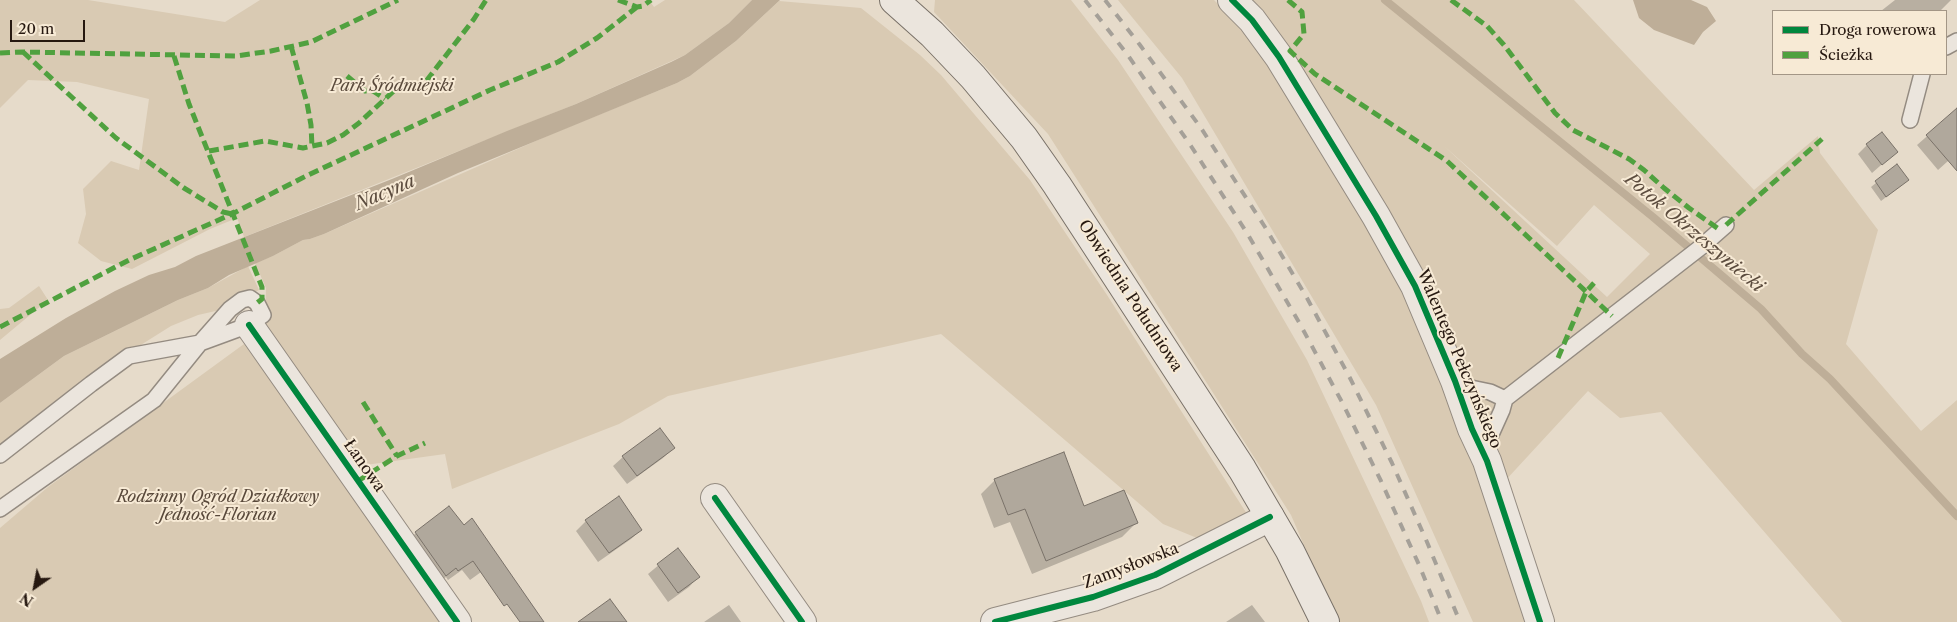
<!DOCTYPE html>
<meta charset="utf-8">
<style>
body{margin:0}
#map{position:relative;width:1957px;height:622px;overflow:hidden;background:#e6dbca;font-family:"Libre Caslon Text",serif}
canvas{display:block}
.legend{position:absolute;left:1772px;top:10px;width:175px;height:65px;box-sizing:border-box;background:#f7ead5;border:1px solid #a39686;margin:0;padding:6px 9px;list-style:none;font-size:15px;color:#261810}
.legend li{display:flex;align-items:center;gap:10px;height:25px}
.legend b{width:25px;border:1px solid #a39686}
.north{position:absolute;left:10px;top:562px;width:50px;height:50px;-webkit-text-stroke:4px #f7ead5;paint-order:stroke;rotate:213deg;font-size:14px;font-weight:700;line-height:20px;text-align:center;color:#261810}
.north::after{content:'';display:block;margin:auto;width:18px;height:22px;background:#261810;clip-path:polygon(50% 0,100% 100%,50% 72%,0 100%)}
.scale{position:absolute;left:10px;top:20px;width:75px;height:22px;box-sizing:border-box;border:2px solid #261810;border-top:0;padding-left:6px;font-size:15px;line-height:18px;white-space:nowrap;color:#261810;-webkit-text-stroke:4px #f7ead5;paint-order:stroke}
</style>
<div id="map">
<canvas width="1957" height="622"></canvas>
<ul class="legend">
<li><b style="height:6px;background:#00873e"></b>Droga rowerowa</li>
<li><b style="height:6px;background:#50a13f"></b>Ścieżka</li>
</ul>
<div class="north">N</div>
<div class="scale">20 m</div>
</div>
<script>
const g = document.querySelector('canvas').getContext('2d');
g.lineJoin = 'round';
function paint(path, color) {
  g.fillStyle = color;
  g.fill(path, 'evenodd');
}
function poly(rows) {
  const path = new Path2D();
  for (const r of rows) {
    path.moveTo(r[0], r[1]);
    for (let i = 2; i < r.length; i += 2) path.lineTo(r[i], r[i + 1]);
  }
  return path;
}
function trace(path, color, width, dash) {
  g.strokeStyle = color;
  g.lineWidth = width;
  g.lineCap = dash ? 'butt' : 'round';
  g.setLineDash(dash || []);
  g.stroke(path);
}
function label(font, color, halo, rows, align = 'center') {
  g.font = font + ' "Libre Caslon Text",serif';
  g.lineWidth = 4;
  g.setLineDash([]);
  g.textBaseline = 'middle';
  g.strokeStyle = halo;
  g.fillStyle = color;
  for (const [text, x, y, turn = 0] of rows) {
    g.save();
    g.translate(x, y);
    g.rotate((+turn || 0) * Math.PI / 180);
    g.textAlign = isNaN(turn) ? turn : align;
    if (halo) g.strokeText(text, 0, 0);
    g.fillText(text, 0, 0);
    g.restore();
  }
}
paint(poly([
 [0,0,88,0,225,22,260,0,649,0,654,7,665,0,752,0,729,23,685,55,576,104,244,237,237,218,210,229,132,269,101,261,78,243,86,214,83,189,111,161,139,170,149,99,77,82,28,80,0,108],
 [935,0,1071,0,1118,60,1233,232,1307,360,1421,601,1429,622,1337,622,1291,515,1048,134,934,12],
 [1118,0,1214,0,1246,33,1300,111,1422,321,1533,622,1473,622,1376,405,1182,78],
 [1245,0,1574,0,1754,190,1818,136,1820,153,1878,230,1846,344,1921,431,1957,400,1957,622,1842,622,1661,412,1620,418,1588,391,1504,482,1452,349],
 [1444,146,1557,246,1594,205,1650,254,1607,297],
 [779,1,861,8,920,55,941,75,1030,180,1107,295,1247,514,1197,538,1163,524,941,334,668,396,619,424,452,489,445,454,358,466,265,332,266,288,255,263,273,256,303,240,310,239,324,234,554,133,677,83,690,76,736,41],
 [248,266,259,290,220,310,198,315,171,326,128,353,0,449,0,403,64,356,178,300,208,288],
 [39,286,48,300,0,340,0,309,9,308],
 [244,344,445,622,0,622,0,528,48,487]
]), '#d9cab3');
paint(poly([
 [752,0,780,0,736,41,690,76,677,83,458,173,324,234,310,239,303,240,273,256,229,275,208,288,178,300,64,356,0,403,0,359,66,318,115,291,149,275,175,267,196,256,392,179,507,131,576,104,671,62,685,55,729,23],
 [1633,0,1691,0,1707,7,1716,21,1703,32,1694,45,1654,30,1639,18]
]), '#beae98');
paint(poly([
 [1895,0,1951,0,1940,11,1881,11],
 [1957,110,1957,153,1938,170,1917,145],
 [1867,145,1896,152,1872,173,1858,154],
 [1897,166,1903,184,1881,201,1871,187],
 [673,448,663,458,627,484,613,466,623,457],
 [995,480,1084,508,1136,523,1122,537,1032,574,1010,522,994,528,981,494],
 [586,521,641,530,631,539,598,562,576,531],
 [416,533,488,567,470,580,462,570,448,580,446,577,436,584,406,542],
 [678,549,698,577,689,587,668,602,648,574],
 [729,605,741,622,704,622],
 [1252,605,1265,622,1226,622]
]), '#0003');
trace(poly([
 [1385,0,1653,217,1761,309,1802,354,1830,379,1957,516]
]), '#beae98', 8);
const building = poly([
 [1957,108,1957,171,1926,135,1957,108],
 [1882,132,1898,152,1882,165,1866,144,1882,132],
 [1897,164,1909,180,1886,197,1875,181,1897,164],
 [660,428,675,448,637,476,622,456,660,428],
 [1064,452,1084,506,1124,490,1138,523,1046,561,1025,509,1008,515,994,479,1064,452],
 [619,496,642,530,609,553,585,520,619,496],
 [449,506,464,525,472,518,544,622,520,622,507,604,504,606,473,561,458,571,456,568,446,576,415,532,449,506],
 [678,548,700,577,678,593,657,564,678,548],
 [610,599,627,622,578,622,610,599]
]);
paint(building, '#b0a89c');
trace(building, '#797168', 1);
const lane = poly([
 [1946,47,1957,41],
 [1910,120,1922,74],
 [1455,381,1466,387,1490,392,1505,399],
 [1487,454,1488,441,1502,410,1505,399,1701,247,1726,225],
 [0,455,91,384,129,356,200,343,249,325,263,315,257,303,250,298,242,300,230,309,200,343,154,400,0,509]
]);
const street = poly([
 [1232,0,1252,20,1279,57,1376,216,1415,286,1455,381,1472,429,1487,461,1540,622],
 [249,325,457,622],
 [715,498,802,622],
 [995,622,1093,597,1155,575,1270,517]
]);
const secondary = poly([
 [894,0,932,34,973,77,1024,138,1057,185,1242,469,1290,551,1325,622]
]);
trace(lane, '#948b81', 18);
trace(street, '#948b81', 30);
trace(secondary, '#797168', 30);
trace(lane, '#ebe5dd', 15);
trace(street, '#ebe5dd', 28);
trace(secondary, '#ebe5dd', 28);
trace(poly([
 [1085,0,1127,54,1191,146,1247,233,1300,324,1343,404,1381,481,1420,567,1442,622],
 [1105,0,1140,45,1201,128,1265,227,1307,298,1350,378,1392,463,1427,542,1460,622]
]), '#a5a098', 4, [9, 9]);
trace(poly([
 [618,0,637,7,643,6,651,0],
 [1288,0,1302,12,1304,34,1290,51,1315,74,1447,161,1612,316],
 [1451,0,1487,26,1504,45,1555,113,1573,130,1629,159,1644,170,1664,188,1689,208,1720,230],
 [291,46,307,103,311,125,312,147],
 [23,52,116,138,184,188,223,212,232,214],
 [0,53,23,52,236,56,271,51,311,42,398,0],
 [174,56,189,104,262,287,262,299,257,303],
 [347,76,365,91,373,91,385,99],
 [209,151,265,141,303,148,327,143,343,135,359,123,398,87,419,84,427,80,474,19,486,0],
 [1726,225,1822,139],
 [0,327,129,260,232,214,306,176,490,90,558,62,597,38,637,7],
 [1558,358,1586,292,1594,283],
 [363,402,397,456],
 [358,481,397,456,425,443]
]), '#50a13f', 5, [10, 5]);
trace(poly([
 [1232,0,1252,20,1279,57,1376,216,1415,286,1455,381,1472,429,1487,461,1540,622],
 [249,325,457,622],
 [715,498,802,622],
 [995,622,1093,597,1155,575,1270,517]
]), '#00873e', 6);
label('italic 16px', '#59493b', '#f7ead5', [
 ["Park Śródmiejski",392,86],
 ["Rodzinny Ogród Działkowy",218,497],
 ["Jedność-Florian",218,515]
]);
label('16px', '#261810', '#f7ead5', [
 ["Obwiednia Południowa",1130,296,57],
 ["Walentego Pełczyńskiego",1459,359,67],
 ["Łanowa",364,466,55],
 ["Zamysłowska",1131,566,-21]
]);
label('italic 18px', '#5c4c3e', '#f7ead5', [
 ["Nacyna",385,193,-23],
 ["Potok Okrzeszyniecki",1694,233,40]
]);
</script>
